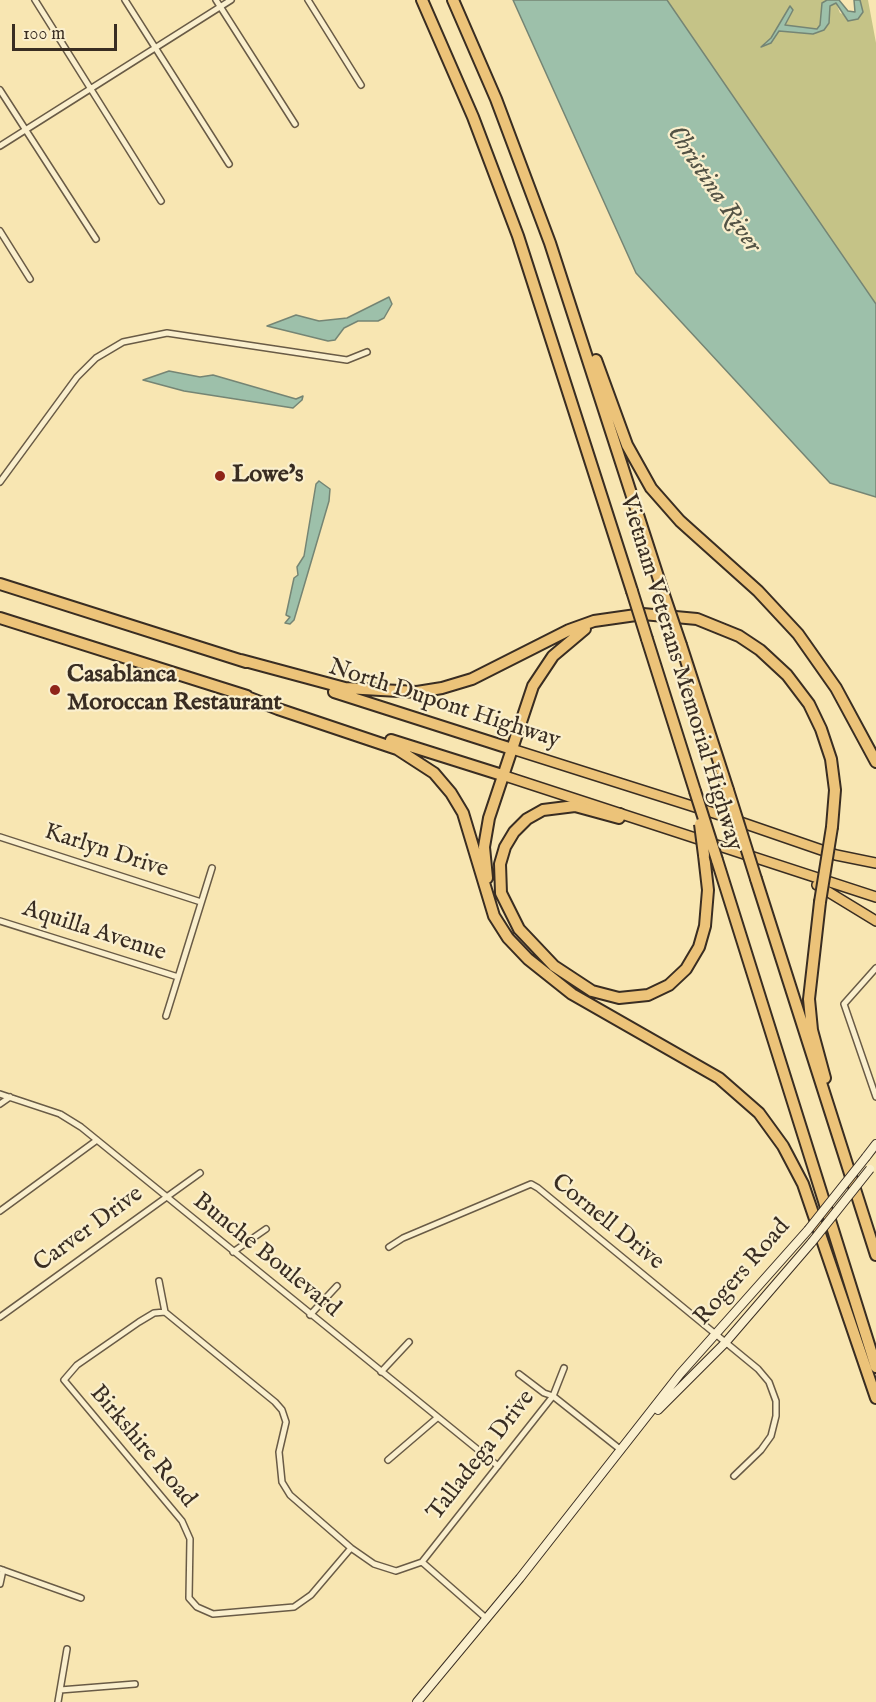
<!DOCTYPE html>
<style>
body{margin:0}
#map{position:relative;width:876px;height:1702px;overflow:hidden;background:#f8e6b2;font-family:"IM FELL English",serif}
canvas{display:block}
.scale{position:absolute;left:12px;top:24px;width:105px;height:27px;box-sizing:border-box;border:3px solid #392d22;border-top:0;padding-left:8px;font-size:18px;line-height:21px;white-space:nowrap;color:#392d22;-webkit-text-stroke:4px #faefcd;paint-order:stroke}
</style>
<div id="map">
<canvas width="876" height="1702"></canvas>
<div class="scale">100 m</div>
</div>
<script>
const g = document.querySelector('canvas').getContext('2d');
g.lineJoin = 'round';
function paint(path, color) {
  g.fillStyle = color;
  g.fill(path, 'evenodd');
}
function poly(rows) {
  const path = new Path2D();
  for (const r of rows) {
    path.moveTo(r[0], r[1]);
    for (let i = 2; i < r.length; i += 2) path.lineTo(r[i], r[i + 1]);
  }
  return path;
}
function trace(path, color, width, dash) {
  g.strokeStyle = color;
  g.lineWidth = width;
  g.lineCap = dash ? 'butt' : 'round';
  g.setLineDash(dash || []);
  g.stroke(path);
}
function label(font, color, halo, rows, align = 'center') {
  g.font = font + ' "IM FELL English",serif';
  g.lineWidth = 4.5;
  g.setLineDash([]);
  g.textBaseline = 'middle';
  g.strokeStyle = halo;
  g.fillStyle = color;
  for (const [text, x, y, turn = 0] of rows) {
    g.save();
    g.translate(x, y);
    g.rotate((+turn || 0) * Math.PI / 180);
    g.textAlign = isNaN(turn) ? turn : align;
    if (halo) g.strokeText(text, 0, 0);
    g.fillText(text, 0, 0);
    g.restore();
  }
}
paint(poly([
 [667,0,827,0,822,3,820,25,817,29,785,25,792,11,790,6,771,38,763,45,771,43,779,31,813,34,829,23,830,5,836,3,840,13,858,19,860,0,868,0,876,43,876,304]
]), '#c5c387');
const water = poly([
 [513,0,667,0,876,304,876,497,830,483,636,273,513,0],
 [827,0,839,0,848,11,855,12,854,0,860,0,863,12,858,19,848,21,836,3,830,6,829,23,824,30,813,34,779,31,771,43,761,47,771,38,790,6,793,10,785,25,817,29,820,25,822,3,827,0],
 [389,297,392,304,384,318,378,321,358,321,344,328,335,340,328,341,267,326,296,315,319,321,347,318,389,297],
 [169,371,200,377,213,375,296,399,303,396,302,400,293,408,184,391,143,380,169,371],
 [319,481,330,489,329,501,294,620,290,624,285,623,290,617,286,615,294,578,298,575,297,567,304,556,316,484,319,481]
]);
paint(water, '#9dc0aa');
trace(water, '#758574', 1.5);
const street = poly([
 [35,0,161,201],
 [125,0,229,164],
 [216,0,295,124],
 [308,0,361,85],
 [0,90,96,239],
 [0,146,231,0],
 [0,231,30,279],
 [0,482,77,377,96,358,123,342,167,333,347,360,367,352],
 [0,837,201,902],
 [0,921,178,977],
 [876,968,844,1004,876,1097],
 [166,1016,212,868],
 [0,1094,60,1114,81,1127,498,1466],
 [0,1104,10,1097],
 [0,1211,97,1140],
 [389,1247,403,1238,531,1184,538,1188,758,1369,769,1382,776,1401,776,1416,771,1436,761,1450,734,1476],
 [233,1252,266,1229],
 [159,1281,165,1312,275,1402,282,1410,286,1422,279,1452,282,1482,290,1495,351,1548,374,1564,396,1571,422,1562,487,1619],
 [165,1312,154,1313,139,1322,77,1365,64,1380,182,1521,190,1539,189,1598,197,1607,213,1614,294,1607,311,1595,351,1548],
 [310,1315,337,1286],
 [0,1317,200,1173],
 [381,1372,409,1342],
 [519,1374,544,1393,553,1396,621,1450],
 [388,1460,437,1418],
 [422,1562,553,1396,564,1368],
 [0,1569,81,1598],
 [0,1584,3,1570],
 [60,1690,135,1684],
 [58,1702,67,1649]
]);
const secondary = poly([
 [866,1157,876,1144],
 [658,1410,725,1343,812,1242],
 [417,1702,520,1578,680,1374,808,1230]
]);
const primary = poly([
 [512,749,717,814,836,855,876,863],
 [502,775,876,897],
 [817,885,876,921]
]);
const highway = poly([
 [422,0,473,117,518,236,632,591],
 [453,0,496,99,550,243,662,589],
 [596,360,627,445,651,488,680,521,758,591,798,634,836,688,876,762],
 [0,584,246,662],
 [0,618,247,696],
 [647,639,695,791],
 [681,645,728,790],
 [241,660,345,688,417,692,442,688,472,679,569,630,594,621,643,614,697,619,739,636,760,650,787,675,809,704,821,729,831,759,835,790,832,827],
 [334,692,512,749],
 [242,695,278,709,397,749,434,773,451,793,463,813,494,916,508,938,528,959,572,994,719,1078,759,1113,783,1146,803,1184,876,1398],
 [391,740,502,775],
 [620,814,619,818,575,806,543,810,527,819,514,832,505,847,500,864,501,893,519,929,554,966,592,991,619,998,648,995,669,985,686,969,699,947,705,926,708,890,704,855],
 [717,860,876,1367],
 [487,878,484,847,489,818,533,686,553,656,585,629],
 [756,879,876,1255],
 [820,902,809,999,812,1030,825,1078]
]);
trace(street, '#695b46', 8);
trace(secondary, '#392d22', 10);
trace(primary, '#392d22', 12);
trace(highway, '#392d22', 14);
trace(street, '#faefcd', 5);
trace(secondary, '#faefcd', 8);
trace(primary, '#ecc379', 9);
trace(highway, '#ecc379', 10);
const secondaryBridge = poly([
 [808,1230,866,1157],
 [812,1242,870,1169]
]);
const highwayBridge = poly([
 [662,589,681,645],
 [632,591,647,639],
 [728,790,756,879],
 [695,791,717,860],
 [700,824,704,855],
 [820,902,832,827]
]);
trace(secondaryBridge, '#392d22', 10, []);
trace(highwayBridge, '#392d22', 14, []);
trace(secondaryBridge, '#faefcd', 8);
trace(highwayBridge, '#ecc379', 10);
for (const [x, y, r, color] of [
 [220,476,6,"#8f2418"],
 [55,690,6,"#8f2418"]
]) {
  const dot = new Path2D();
  dot.arc(x, y, r, 0, 2 * Math.PI);
  g.fillStyle = color;
  g.fill(dot);
  trace(dot, '#faefcd', 2);
}
label('bold 24px', '#392d22', '#faefcd', [
 ["Lowe's",232,476],
 ["Casablanca",67,676],
 ["Moroccan Restaurant",67,704]
], 'left');
label('24px', '#392d22', '#faefcd', [
 ["Vietnam Veterans Memorial Highway",680,673,73],
 ["North Dupont Highway",444,705,18],
 ["Karlyn Drive",106,852,18],
 ["Aquilla Avenue",94,932,18],
 ["Cornell Drive",607,1223,39],
 ["Carver Drive",89,1230,-36],
 ["Bunche Boulevard",266,1256,39],
 ["Rogers Road",743,1273,-49],
 ["Birkshire Road",142,1447,50],
 ["Talladega Drive",482,1456,-52]
]);
label('italic 26px', '#525244', '#faefcd', [
 ["Christina River",713,190,56]
]);
</script>
